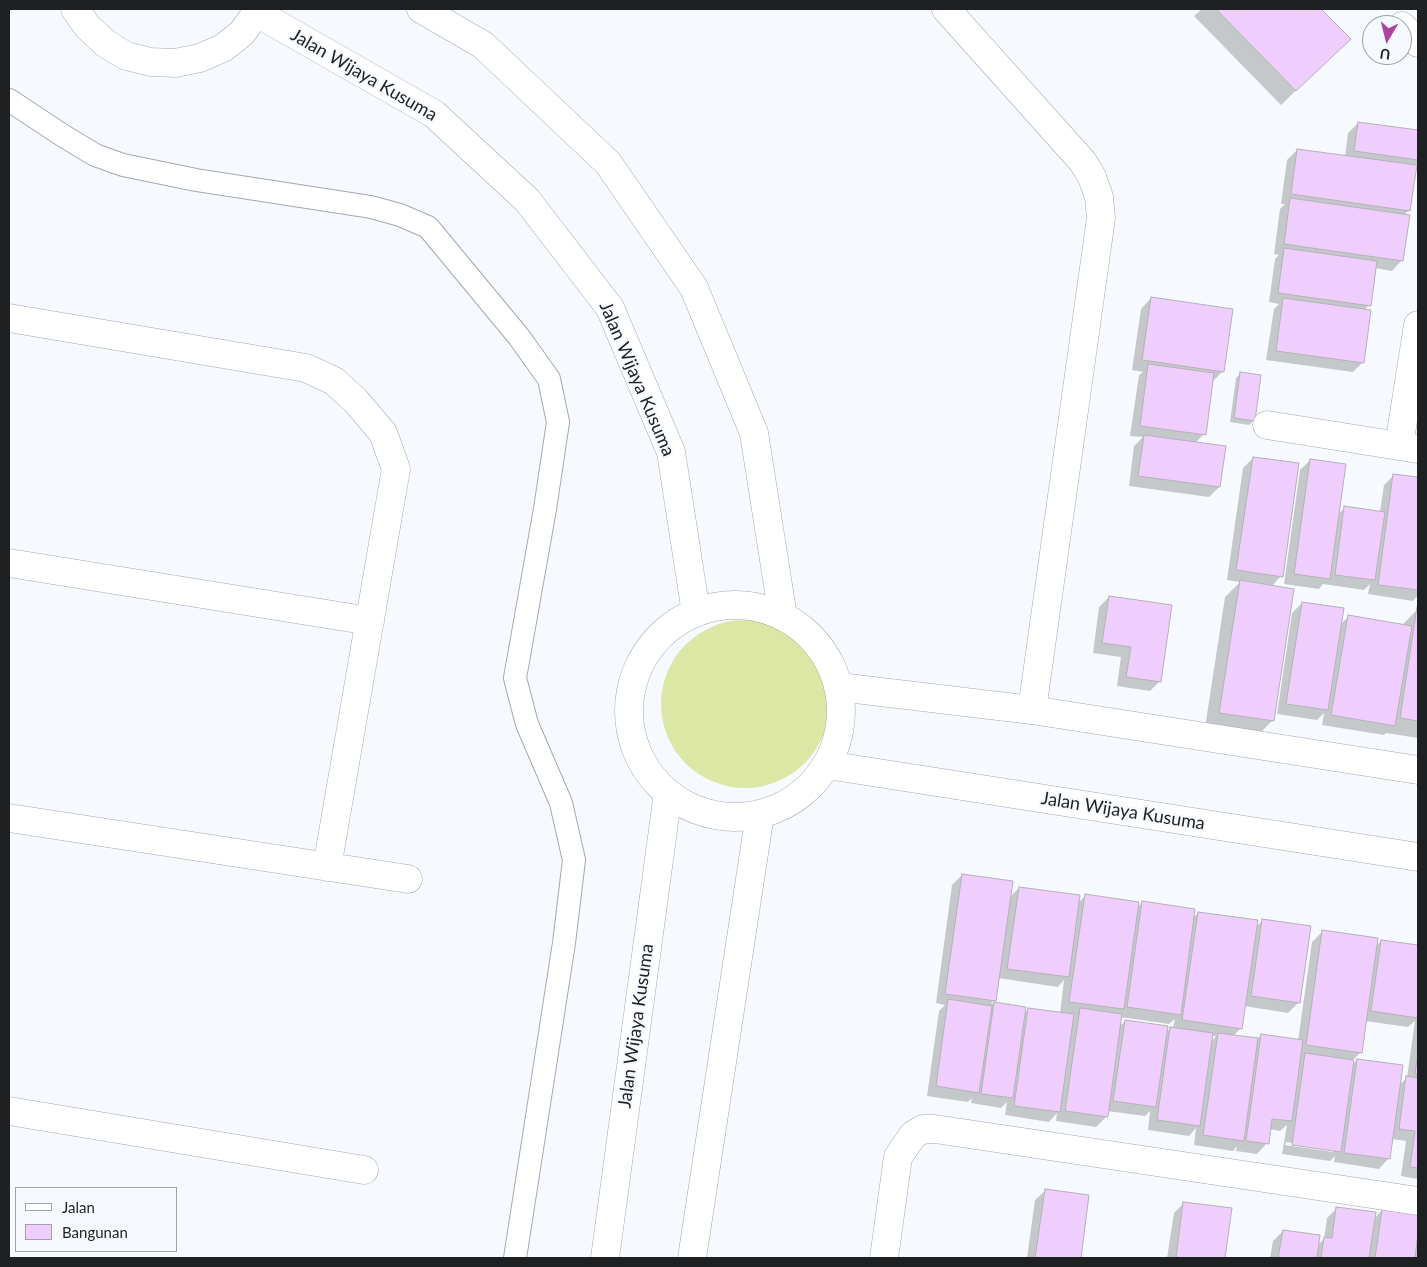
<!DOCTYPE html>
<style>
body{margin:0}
#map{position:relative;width:1427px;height:1267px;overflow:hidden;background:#f6fafe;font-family:Lato,sans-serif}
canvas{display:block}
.frame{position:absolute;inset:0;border:10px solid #1e2022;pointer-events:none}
.legend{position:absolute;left:15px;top:1187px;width:162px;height:65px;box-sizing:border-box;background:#f6fafe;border:1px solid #a0a3a6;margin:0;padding:6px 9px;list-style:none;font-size:15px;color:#1e2022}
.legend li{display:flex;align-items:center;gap:10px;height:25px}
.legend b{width:25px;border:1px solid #a0a3a6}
.north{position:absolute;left:1362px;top:15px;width:50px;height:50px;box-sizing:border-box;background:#f6fafe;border:1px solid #a0a3a6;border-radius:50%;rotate:188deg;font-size:14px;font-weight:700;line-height:20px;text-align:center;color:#1e2022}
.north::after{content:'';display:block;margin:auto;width:18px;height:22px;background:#af43a3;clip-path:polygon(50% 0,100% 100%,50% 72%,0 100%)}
</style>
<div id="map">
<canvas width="1427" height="1267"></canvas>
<div class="frame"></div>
<ul class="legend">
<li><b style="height:6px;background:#fff"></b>Jalan</li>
<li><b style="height:14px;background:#efcefd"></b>Bangunan</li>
</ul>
<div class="north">U</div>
</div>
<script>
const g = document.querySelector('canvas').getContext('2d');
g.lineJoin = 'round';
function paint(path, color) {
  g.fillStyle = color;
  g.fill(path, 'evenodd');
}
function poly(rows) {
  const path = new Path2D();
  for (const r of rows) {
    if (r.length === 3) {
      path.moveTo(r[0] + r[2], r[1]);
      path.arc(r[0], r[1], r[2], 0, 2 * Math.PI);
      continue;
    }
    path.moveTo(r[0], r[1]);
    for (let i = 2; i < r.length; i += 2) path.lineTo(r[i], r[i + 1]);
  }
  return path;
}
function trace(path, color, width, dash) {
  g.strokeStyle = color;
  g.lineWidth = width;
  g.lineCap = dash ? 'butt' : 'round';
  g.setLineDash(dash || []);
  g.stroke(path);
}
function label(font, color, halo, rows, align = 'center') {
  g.font = font + ' Lato,sans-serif';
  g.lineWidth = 4.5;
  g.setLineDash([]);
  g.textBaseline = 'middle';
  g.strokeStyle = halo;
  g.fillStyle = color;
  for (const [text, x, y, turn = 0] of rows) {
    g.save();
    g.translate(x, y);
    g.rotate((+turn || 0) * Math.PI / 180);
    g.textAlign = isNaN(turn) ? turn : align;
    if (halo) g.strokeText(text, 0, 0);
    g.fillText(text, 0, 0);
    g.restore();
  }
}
paint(poly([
 [745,704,84]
]), '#dde7a5');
paint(poly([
 [1202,9,1319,9,1349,39,1281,105,1194,16],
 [1358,123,1418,132,1418,162,1416,165,1409,210,1404,215,1402,260,1392,271,1375,268,1369,305,1364,310,1363,362,1353,372,1266,360,1274,309,1279,304,1269,302,1275,259,1279,255,1274,254,1280,209,1285,204,1281,204,1287,160,1297,150,1345,157,1348,133],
 [1151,298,1223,371,1212,382,1204,434,1195,443,1224,448,1219,487,1209,497,1129,486,1134,446,1143,437,1130,436,1139,375,1143,372,1132,370,1141,309],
 [1241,373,1254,420,1249,425,1230,422,1236,378],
 [1253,458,1281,576,1271,587,1272,721,1257,736,1205,728,1225,597,1240,582,1227,580,1243,468],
 [1310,460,1338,514,1345,508,1380,512,1384,485,1394,475,1418,479,1418,595,1413,601,1368,594,1370,584,1364,590,1323,584,1319,589,1284,584,1300,470],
 [1109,597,1160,681,1150,691,1117,686,1121,657,1093,653,1099,607],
 [1302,603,1340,625,1349,616,1402,626,1403,624,1418,609,1418,738,1386,733,1384,735,1322,725,1324,713,1317,720,1277,714,1292,613],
 [962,875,1009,898,1019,888,1078,903,1085,896,1136,909,1142,903,1193,918,1198,913,1255,928,1262,921,1299,1002,1288,1013,1244,1006,1241,1028,1233,1036,1257,1039,1261,1035,1298,1041,1312,942,1322,932,1375,947,1381,941,1418,947,1418,1179,1401,1176,1406,1141,1392,1139,1389,1158,1379,1169,1334,1162,1335,1156,1330,1161,1282,1154,1287,1125,1280,1131,1269,1129,1267,1143,1257,1154,1236,1151,1237,1146,1233,1151,1194,1145,1196,1128,1189,1136,1148,1130,1150,1111,1145,1116,1107,1111,1106,1117,1096,1127,1056,1121,1057,1113,1049,1122,1005,1115,1007,1102,1001,1108,971,1103,972,1098,968,1102,927,1096,939,1011,945,1005,936,1003,952,885],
 [998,978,1058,987,1064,980,1060,1014,1029,1009,1023,1015,1024,1008,991,1003,995,1000],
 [1120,1017,1169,1024,1175,1019,1173,1028,1171,1028,1165,1033,1125,1021,1119,1027],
 [1365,1021,1408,1027,1415,1021,1407,1078,1399,1085,1357,1060,1352,1065,1353,1060,1361,1052],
 [1212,1036,1216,1036,1211,1042],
 [1286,1142,1333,1149,1333,1152,1285,1145],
 [1046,1190,1088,1196,1079,1258,1027,1258,1035,1200],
 [1184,1203,1230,1210,1223,1258,1167,1258,1174,1213],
 [1337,1208,1374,1219,1382,1210,1418,1215,1417,1233,1418,1232,1418,1258,1270,1258,1273,1241,1283,1231,1318,1245,1324,1239,1327,1218]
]), '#0003');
const building = poly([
 [1216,9,1321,9,1351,39,1296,91,1216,9],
 [1358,122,1418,130,1418,160,1354,151,1358,122],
 [1297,149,1417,165,1410,211,1291,194,1297,149],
 [1290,198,1410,215,1403,261,1284,244,1290,198],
 [1284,248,1377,261,1371,306,1278,293,1284,248],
 [1151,297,1233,309,1224,372,1142,360,1151,297],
 [1283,298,1371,310,1364,363,1276,351,1283,298],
 [1148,364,1214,373,1206,435,1140,426,1148,364],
 [1240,372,1261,375,1255,421,1234,418,1240,372],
 [1144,435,1226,446,1220,487,1138,476,1144,435],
 [1253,457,1299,463,1283,577,1236,570,1253,457],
 [1310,459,1346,464,1330,579,1294,574,1310,459],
 [1393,474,1418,477,1418,590,1378,585,1393,474],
 [1344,506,1385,512,1375,580,1335,575,1344,506],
 [1240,580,1294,589,1274,721,1219,713,1240,580],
 [1109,596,1172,605,1161,682,1126,677,1131,647,1102,643,1109,596],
 [1302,602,1344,608,1328,710,1286,704,1302,602],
 [1417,607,1418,608,1418,721,1400,718,1417,607],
 [1348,615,1412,626,1395,726,1331,715,1348,615],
 [962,874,1013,881,996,1001,945,994,962,874],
 [1019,887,1080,895,1069,977,1007,969,1019,887],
 [1085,894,1139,902,1124,1009,1069,1002,1085,894],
 [1142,901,1195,909,1181,1015,1127,1007,1142,901],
 [1198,912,1258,920,1242,1029,1182,1020,1198,912],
 [1262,919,1311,926,1300,1003,1251,996,1262,919],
 [1322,930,1378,938,1362,1053,1306,1045,1322,930],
 [1381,940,1418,945,1418,1018,1371,1011,1381,940],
 [948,999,992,1006,979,1093,936,1086,948,999],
 [994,1002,1026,1007,1013,1098,981,1094,994,1002],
 [1028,1008,1074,1014,1060,1112,1014,1106,1028,1008],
 [1080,1008,1122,1014,1108,1117,1065,1111,1080,1008],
 [1125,1020,1168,1026,1156,1107,1113,1101,1125,1020],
 [1170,1027,1213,1033,1200,1126,1157,1120,1170,1027],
 [1218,1033,1258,1038,1244,1141,1203,1135,1218,1033],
 [1261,1034,1303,1040,1292,1121,1272,1119,1269,1144,1246,1141,1261,1034],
 [1305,1053,1354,1060,1341,1152,1292,1145,1305,1053],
 [1418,1053,1418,1074,1415,1074,1418,1053],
 [1357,1059,1403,1065,1390,1159,1344,1153,1357,1059],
 [1406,1076,1418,1078,1418,1168,1410,1167,1415,1131,1399,1129,1406,1076],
 [1045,1189,1089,1195,1081,1258,1035,1258,1045,1189],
 [1183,1202,1232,1208,1225,1258,1176,1258,1183,1202],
 [1336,1207,1376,1212,1369,1258,1321,1258,1324,1237,1332,1238,1336,1207],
 [1382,1209,1418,1214,1418,1233,1415,1258,1375,1258,1382,1209],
 [1283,1230,1320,1235,1317,1258,1278,1258,1283,1230]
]);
paint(building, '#efcefd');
trace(building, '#b5b0b7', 1);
const lane = poly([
 [9,100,62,135,95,155,123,165,196,180,371,207,400,215,428,227,519,337,549,379,558,422,545,509,515,678,527,724,561,803,574,860,564,943,515,1258]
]);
const street = poly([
 [946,9,1083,162,1092,177,1099,197,1101,218,1032,710],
 [1402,26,1418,43],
 [9,318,306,368,334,381,355,400,383,433,396,469,327,867],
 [1267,425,1418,449],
 [1399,446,1418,325],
 [9,563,370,621],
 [9,818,408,879],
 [9,1111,364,1170],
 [884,1258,898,1157,913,1135,923,1129,935,1129,1418,1201]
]);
const secondary = poly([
 [75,9,87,26,105,43,126,56,151,62,175,63,200,58,223,48,242,33,259,9],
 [421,9,483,45,608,163,694,288,754,433,783,617],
 [257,13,434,114,527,200,610,308,671,452,696,613],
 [735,711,106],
 [839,687,1032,710,1418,770],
 [827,765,1418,857],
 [605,1258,668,793],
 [692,1258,760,814]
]);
trace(lane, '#a3a9af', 24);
trace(street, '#a3a9af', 29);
trace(secondary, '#a3a9af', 29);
trace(lane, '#fff', 22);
trace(street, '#fff', 28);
trace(secondary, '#fff', 28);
label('18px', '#1e2022', '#f6fafe', [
 ["Jalan Wijaya Kusuma",364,75,30],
 ["Jalan Wijaya Kusuma",637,379,67],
 ["Jalan Wijaya Kusuma",1123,811,9],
 ["Jalan Wijaya Kusuma",636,1026,-82]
]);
</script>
